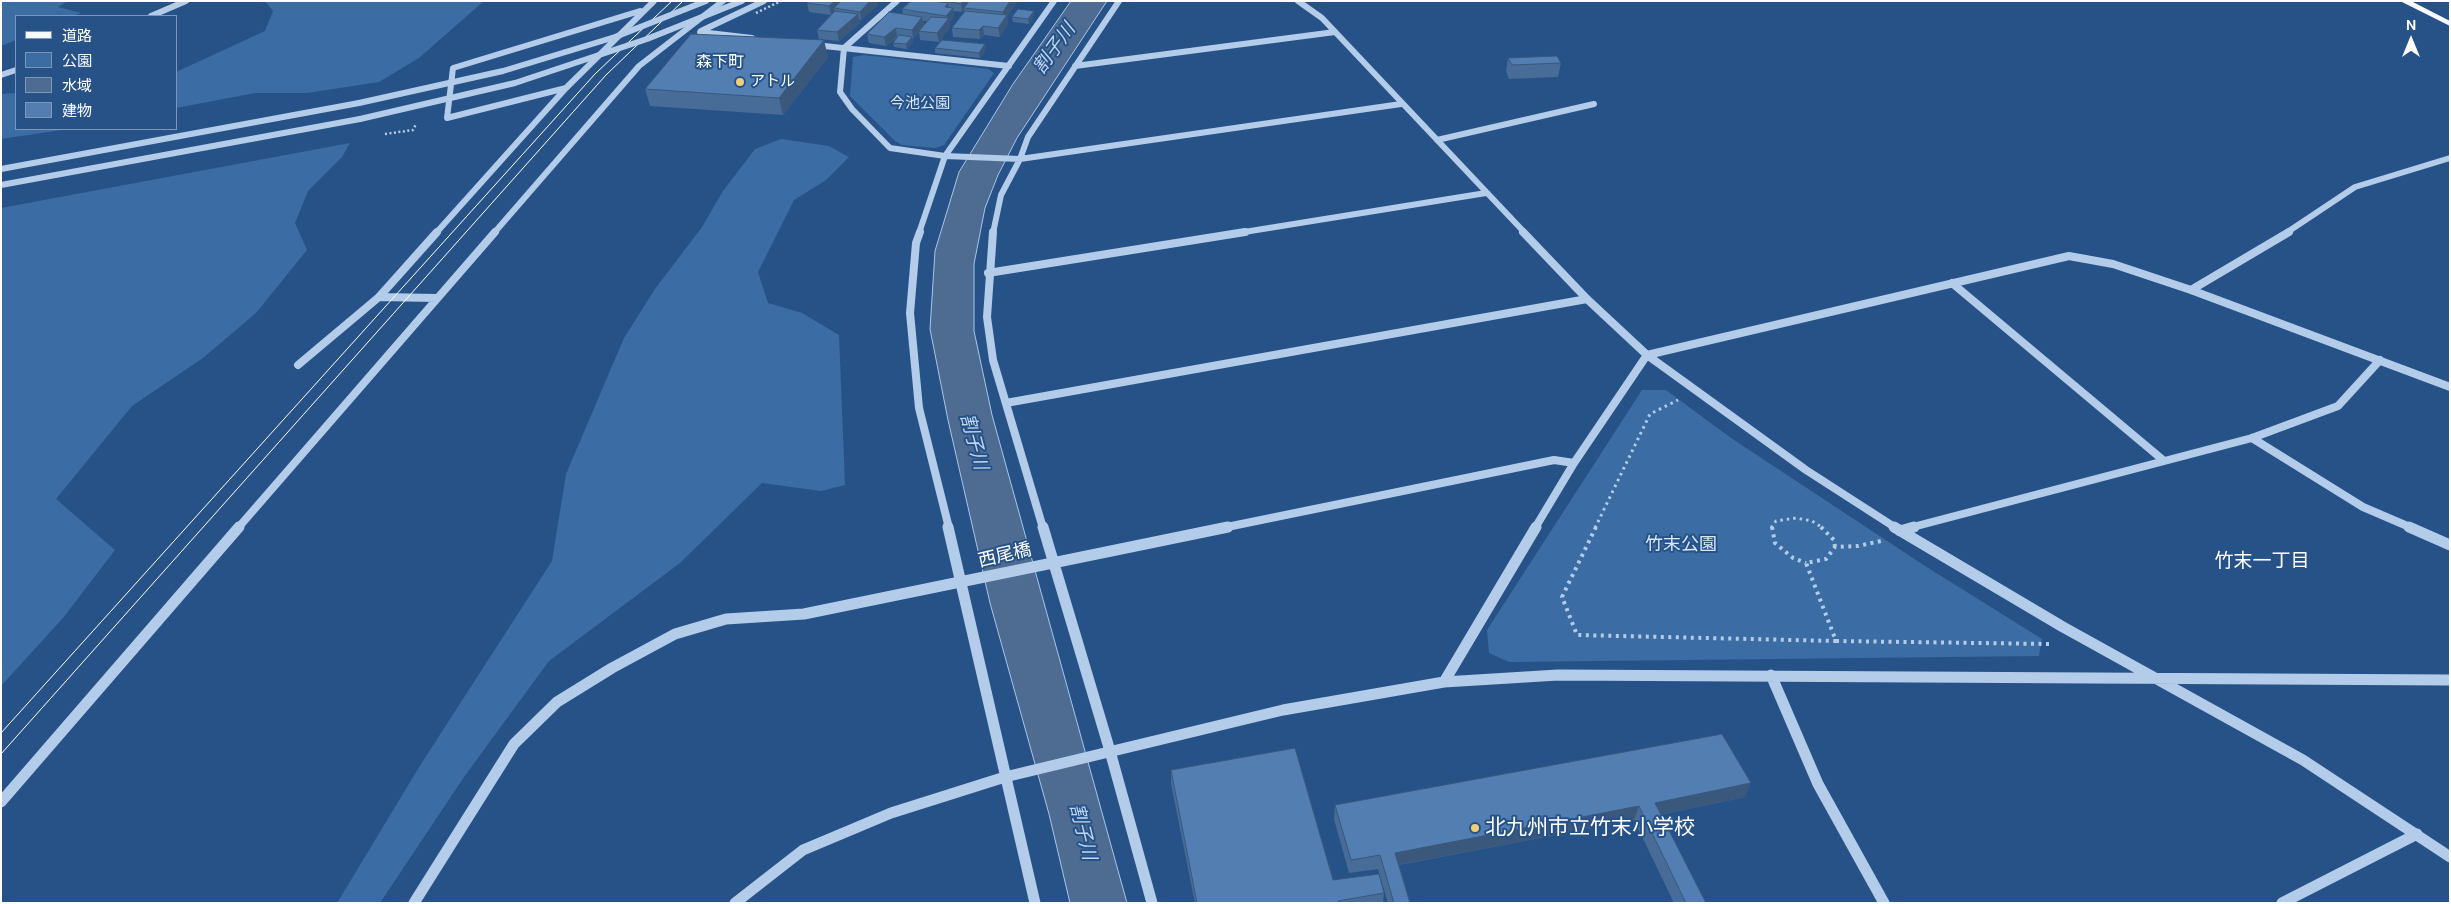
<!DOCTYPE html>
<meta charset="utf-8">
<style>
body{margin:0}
#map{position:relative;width:2451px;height:904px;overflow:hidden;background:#275288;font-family:"DM Sans","Noto Sans JP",sans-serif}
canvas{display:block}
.frame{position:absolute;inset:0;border:2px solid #fff;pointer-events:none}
.legend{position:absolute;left:15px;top:15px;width:162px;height:115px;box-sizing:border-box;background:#275288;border:1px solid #7d97b8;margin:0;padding:6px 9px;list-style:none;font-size:15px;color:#fff}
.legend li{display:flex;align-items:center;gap:10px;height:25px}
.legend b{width:25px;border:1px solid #7d97b8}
.north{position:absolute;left:2386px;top:15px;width:50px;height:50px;-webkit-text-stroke:4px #275288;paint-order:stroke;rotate:0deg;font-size:14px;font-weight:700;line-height:20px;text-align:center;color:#fff}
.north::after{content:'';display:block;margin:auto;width:18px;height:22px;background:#fff;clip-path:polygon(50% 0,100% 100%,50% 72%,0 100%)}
</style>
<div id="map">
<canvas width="2451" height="904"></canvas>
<div class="frame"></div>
<ul class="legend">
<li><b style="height:6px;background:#f5f9fe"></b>道路</li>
<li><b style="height:14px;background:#3b6ca4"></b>公園</li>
<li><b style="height:14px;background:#4e6c92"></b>水域</li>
<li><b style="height:14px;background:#537eb1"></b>建物</li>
</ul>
<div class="north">N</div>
</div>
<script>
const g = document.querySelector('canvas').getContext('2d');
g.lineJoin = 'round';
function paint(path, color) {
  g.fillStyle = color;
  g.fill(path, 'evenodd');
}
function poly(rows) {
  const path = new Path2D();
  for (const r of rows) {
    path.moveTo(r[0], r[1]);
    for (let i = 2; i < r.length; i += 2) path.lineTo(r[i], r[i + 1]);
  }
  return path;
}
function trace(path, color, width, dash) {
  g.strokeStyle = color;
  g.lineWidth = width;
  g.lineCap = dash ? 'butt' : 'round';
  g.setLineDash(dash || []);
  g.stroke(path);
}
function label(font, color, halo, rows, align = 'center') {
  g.font = font + ' "DM Sans","Noto Sans JP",sans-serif';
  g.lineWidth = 4;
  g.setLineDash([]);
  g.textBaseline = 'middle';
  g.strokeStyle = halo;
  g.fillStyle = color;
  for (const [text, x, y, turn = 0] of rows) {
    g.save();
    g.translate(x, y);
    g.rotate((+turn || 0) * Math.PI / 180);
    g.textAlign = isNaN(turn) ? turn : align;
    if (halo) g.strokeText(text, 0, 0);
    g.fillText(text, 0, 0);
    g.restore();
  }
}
paint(poly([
 [1,1,68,1,58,7,81,13,73,16,16,16,16,40,1,46],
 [265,1,484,1,419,58,379,82,307,93,255,93,176,108,176,72,265,31,273,11],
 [864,55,988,69,994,73,944,145,935,148,902,145,895,141,850,96,853,57],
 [16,93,16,129,69,129,1,139,1,94],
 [781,139,829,146,849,157,826,180,794,200,758,272,768,303,802,313,839,335,845,485,821,491,762,483,680,563,549,661,464,777,380,903,337,903,421,764,552,561,566,474,624,338,655,289,702,227,723,191,755,149],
 [350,143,342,157,308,191,295,223,307,250,256,313,203,358,132,406,56,499,115,550,63,618,1,686,1,208],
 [1642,390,1666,390,1731,438,1925,566,2042,639,2039,656,1509,662,1489,653,1487,630]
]), '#3b6ca4');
const water = poly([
 [1071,1,1107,1,1017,138,998,175,985,208,974,264,974,331,992,415,1127,903,1070,903,1049,814,990,603,948,420,930,329,935,251,959,172,1013,84,1071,1]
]);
paint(water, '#4e6c92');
trace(water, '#a7c7e9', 1);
trace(poly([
 [385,134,413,130,416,124]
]), '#b3cce9', 2.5, [2, 2.5]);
trace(poly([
 [1595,528,1650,414,1678,400],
 [1771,528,1776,521,1796,518,1812,521,1823,528]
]), '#b3cce9', 3, [2.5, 4]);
trace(poly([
 [1596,527,1562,597,1577,635,1836,641,1806,563,1826,559,1835,547,1858,546,1881,541],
 [1772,527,1775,543,1793,558,1806,563],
 [1821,527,1834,540,1835,547],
 [1836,641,2050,644]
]), '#b3cce9', 4, [3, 4.5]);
trace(poly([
 [897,1,844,48,840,92,852,109,890,148,945,156,1020,159,1401,104],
 [1298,1,1322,18,1525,233],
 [151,16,186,1],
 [701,31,764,1],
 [700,32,752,38],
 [815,45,1009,66],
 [1075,66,1335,32],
 [1,75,16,70],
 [566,88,447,118,453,68,640,11],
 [1437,140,1594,104],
 [1,169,359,103],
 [1,185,360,119],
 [436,233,566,88,654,1],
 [494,233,639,66,723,1],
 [919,233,945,156,1054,1],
 [993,233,1001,195,1020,159,1028,137,1119,1],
 [1238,233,1486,193],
 [2286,233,2355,187,2450,158]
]), '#b3cce9', 6);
trace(poly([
 [920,232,916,243,910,313,919,408,949,528],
 [993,232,987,317,993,360,1043,528],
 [1523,232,1587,299,1647,355,1806,470,1896,528],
 [988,273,1245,232],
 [1952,283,2163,460],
 [2191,290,2289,232],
 [379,297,437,298],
 [298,365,379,297,437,232],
 [1006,403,1587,299],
 [2252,438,2363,507,2412,528],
 [238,528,495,232],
 [1222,528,1554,460,1574,463],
 [1535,528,1574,463,1647,355,2069,256,2113,264,2191,290,2450,387],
 [1909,528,2252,438,2338,406,2380,360]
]), '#b3cce9', 8);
trace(poly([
 [948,527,1035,903],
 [1043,527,1110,751,1152,903],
 [1894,527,2063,627,2303,760,2450,857],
 [2409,527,2450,545],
 [1900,531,1914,527],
 [1771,675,1818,784,1884,903],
 [1444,682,1536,527],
 [1,802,239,527],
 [414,903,514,744,557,702,612,668,675,634,726,619,804,614,1228,527],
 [735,903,803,850,891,813,1005,777,1283,710,1444,682,1558,675,2450,680],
 [2282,903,2417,834]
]), '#b3cce9', 11);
paint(poly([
 [2400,1,2411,1,2450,21,2450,26,2400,1]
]), '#f5f9fe');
trace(poly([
 [1,733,595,74,672,1],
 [1,754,606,75,683,1]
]), '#fff', 1);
trace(poly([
 [756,13,781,1]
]), '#b3cce9', 2.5, [2, 2.5]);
trace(poly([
 [359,103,503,71,615,37,706,1],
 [360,119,515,83,647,39,742,1]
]), '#b3cce9', 6);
paint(poly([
 [911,1,1018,1,1007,16,1008,24,1000,37,984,35,980,39,953,37,952,28,964,12,964,10,962,12,953,11,954,17,949,22,950,27,939,42,920,40,919,32,913,39,912,39,913,42,907,49,894,47,893,43,898,37,886,46,869,43,867,34,903,14,902,9],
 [923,21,927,21,924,25],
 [807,3,878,5,861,20,859,20,860,23,839,41,819,39,817,30,831,15,809,12],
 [1034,11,1034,15,1029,24,1013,22,1012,17],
 [985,44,986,49,980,58,935,53,935,48],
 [828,57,783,115,650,106,645,89],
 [1508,58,1561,63,1558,77,1509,79,1506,71],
 [1171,770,1333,880,1384,893,1383,903,1195,903,1171,784],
 [1745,797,1660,815,1706,903,1674,903,1634,820,1399,865,1410,903,1388,903,1378,869,1349,873,1334,819,1335,805]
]), '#476c98');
paint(poly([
 [835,1,847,1,834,8,835,12,831,15,829,6],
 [870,1,877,1,878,5,861,20,860,12],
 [963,1,971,1,964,8,964,10,962,12,961,4],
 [1010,1,1018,1,1007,16,1008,24,1000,37,998,28,1004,20,1003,12],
 [948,3,950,12,953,8,954,17,949,22,950,27,939,42,937,33,947,21,945,7],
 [1034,11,1034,15,1029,24,1028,19],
 [858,14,860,23,839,41,837,32],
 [922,17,924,26,913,39,912,30],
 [983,26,984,35,980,39,979,30],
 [896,28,897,37,886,46,884,37],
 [912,37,913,42,907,49,906,44],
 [824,40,828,57,783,115,779,98],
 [985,44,986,49,980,58,979,53],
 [1751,783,1745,797,1649,817,1655,803],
 [1639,806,1634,820,1392,866,1395,853]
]), '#3a587c');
const building = poly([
 [809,1,835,1,829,6,807,3,809,1],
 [841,1,870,1,860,12,834,8,841,1],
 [911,1,934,1,948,3,945,7,953,8,946,16,902,9,911,1],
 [945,1,963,1,961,4,945,1],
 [969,1,1010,1,1003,12,964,8,969,1],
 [1018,9,1034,11,1028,19,1012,17,1018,9],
 [835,11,858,14,837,32,817,30,835,11],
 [965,11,1007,15,998,28,983,26,979,30,952,28,965,11],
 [889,12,922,17,912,30,896,28,884,37,867,34,889,12],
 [931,17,949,18,937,33,919,31,931,17],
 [691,34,824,40,779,98,645,89,691,34],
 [899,35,912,37,906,44,893,43,899,35],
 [942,40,985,44,979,53,935,48,942,40],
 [1557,56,1561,63,1512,65,1508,58,1557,56],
 [1722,734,1751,783,1655,803,1706,903,1686,903,1639,806,1395,853,1410,903,1394,903,1380,855,1351,860,1335,805,1722,734],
 [1295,748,1333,880,1379,874,1384,893,1338,901,1338,903,1197,903,1171,770,1295,748]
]);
paint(building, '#537eb1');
trace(building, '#3a587c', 1);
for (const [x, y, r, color] of [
 [740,82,5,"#f1cd78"],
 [1475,828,5,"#f1cd78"]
]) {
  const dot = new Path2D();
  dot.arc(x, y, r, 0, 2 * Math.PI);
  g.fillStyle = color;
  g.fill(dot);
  trace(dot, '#275288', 2);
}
label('15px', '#fff', '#275288', [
 ["アトル",750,82]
], 'left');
label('15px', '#d7e6f7', '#275288', [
 ["今池公園",920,104]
]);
label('16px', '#fff', '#275288', [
 ["森下町",720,63]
]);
label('18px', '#d7e6f7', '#275288', [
 ["竹末公園",1681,545]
]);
label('18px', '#fff', '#275288', [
 ["西尾橋",1005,556,-13]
]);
label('italic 19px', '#bfd6f0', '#275288', [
 ["割子川",1055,49,-54],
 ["割子川",973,442,75],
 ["割子川",1082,832,76]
]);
label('19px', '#fff', '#275288', [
 ["竹末一丁目",2262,562]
]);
label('21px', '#fff', '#275288', [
 ["北九州市立竹末小学校",1485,828]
], 'left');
</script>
